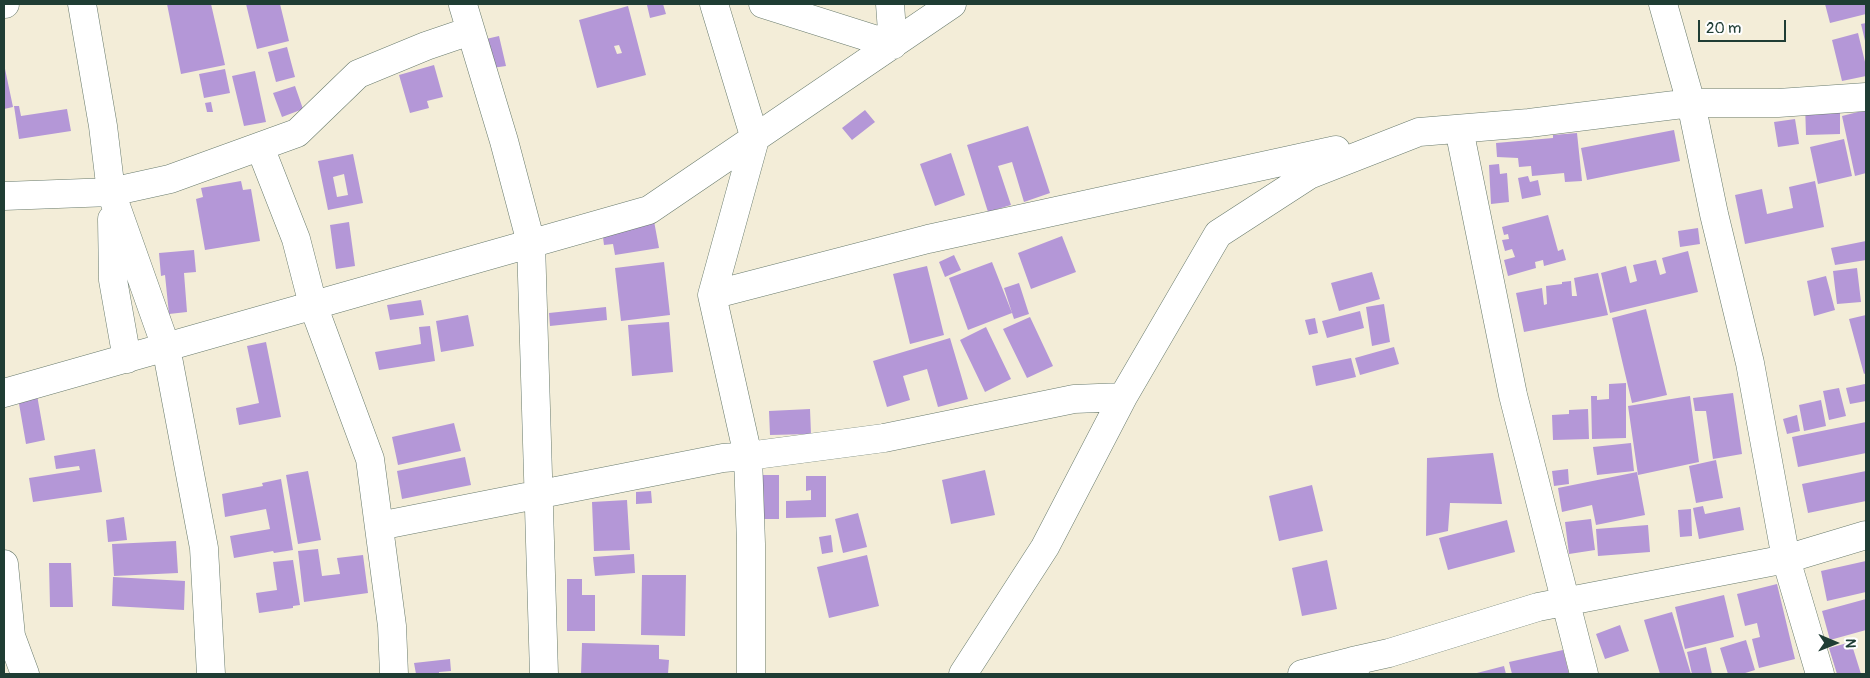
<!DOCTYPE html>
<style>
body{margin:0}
#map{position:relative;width:1870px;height:678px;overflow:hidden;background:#f3edd8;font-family:Pangolin,sans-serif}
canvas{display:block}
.frame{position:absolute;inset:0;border:5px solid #1f3d34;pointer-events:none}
.north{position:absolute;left:1810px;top:618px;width:50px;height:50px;-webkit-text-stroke:4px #fff;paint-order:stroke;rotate:91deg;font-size:14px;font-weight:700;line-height:20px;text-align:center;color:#1f3d34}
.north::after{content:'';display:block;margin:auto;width:18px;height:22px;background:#1f3d34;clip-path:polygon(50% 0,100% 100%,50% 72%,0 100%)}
.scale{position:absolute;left:1698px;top:20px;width:88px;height:22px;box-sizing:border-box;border:2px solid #1f3d34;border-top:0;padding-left:6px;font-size:15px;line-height:18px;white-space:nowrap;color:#1f3d34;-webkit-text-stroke:4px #fff;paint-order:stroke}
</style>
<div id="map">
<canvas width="1870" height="678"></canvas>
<div class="frame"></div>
<div class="north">N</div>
<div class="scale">20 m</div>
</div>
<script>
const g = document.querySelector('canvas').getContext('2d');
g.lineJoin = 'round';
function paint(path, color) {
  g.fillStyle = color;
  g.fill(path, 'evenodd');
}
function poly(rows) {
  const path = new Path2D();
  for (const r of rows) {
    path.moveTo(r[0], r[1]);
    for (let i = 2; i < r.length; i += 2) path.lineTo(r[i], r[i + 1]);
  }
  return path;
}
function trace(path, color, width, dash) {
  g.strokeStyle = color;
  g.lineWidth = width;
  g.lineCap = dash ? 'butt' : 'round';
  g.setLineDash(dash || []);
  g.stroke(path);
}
paint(poly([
 [167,4,211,4,225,65,181,74],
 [246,4,280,4,289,41,257,49],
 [652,4,663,4,666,14,650,18,647,5],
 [1825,4,1866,4,1866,14,1830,23],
 [628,6,646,75,597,88,579,20],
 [619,45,622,53,617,54,614,46],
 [1866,23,1866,45,1861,24],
 [1858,33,1866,66,1866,76,1842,81,1832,40],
 [499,36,506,66,492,68,486,39],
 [287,47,295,77,276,82,268,52],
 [4,64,13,107,4,109],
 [434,65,443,97,427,101,429,108,410,113,399,75],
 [225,69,230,93,204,98,199,74],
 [255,71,266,122,244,126,232,76],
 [295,86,303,109,282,117,273,93],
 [211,102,213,112,207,112,205,103],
 [1840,103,1840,134,1806,135,1805,104],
 [14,106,19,106,21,116,67,109,71,131,19,139],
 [865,110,875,122,852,140,842,128],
 [1866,110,1866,173,1855,176,1842,116],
 [1795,119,1799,144,1778,147,1774,122],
 [1028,126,1050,193,1024,202,1012,162,998,166,1011,205,988,212,967,145],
 [1674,130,1680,161,1587,180,1581,148],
 [1577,133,1582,181,1565,182,1564,173,1532,176,1531,166,1519,167,1518,158,1497,157,1496,143,1553,138,1553,135],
 [1844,139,1852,176,1818,184,1810,147],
 [951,153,965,195,935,206,920,164],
 [353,154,363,203,328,210,318,161],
 [344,174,348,195,337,197,333,177],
 [1499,164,1500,174,1507,173,1509,202,1491,204,1489,165],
 [1528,176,1530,182,1538,180,1541,195,1522,199,1518,178],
 [241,181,243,190,251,189,260,241,205,250,196,199,203,197,201,188],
 [1815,181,1824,227,1745,244,1735,195,1762,189,1767,214,1793,208,1789,187],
 [1548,215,1558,251,1563,249,1566,260,1544,266,1543,260,1535,262,1536,268,1508,276,1504,260,1515,257,1512,249,1505,251,1502,240,1509,239,1508,234,1504,235,1502,227],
 [654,221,659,248,615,255,613,244,604,245,602,230],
 [349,222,355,266,336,269,330,225],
 [1698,228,1700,244,1680,247,1678,231],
 [1062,236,1076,272,1031,289,1018,253],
 [1866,241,1866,260,1835,265,1831,248],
 [194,250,196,272,184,273,187,312,169,314,165,275,161,276,159,253],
 [1688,251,1698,292,1610,313,1601,273,1626,266,1630,283,1637,281,1633,265,1656,260,1660,275,1666,273,1662,258],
 [954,255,961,270,945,277,939,262],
 [664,262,670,315,621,321,615,268],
 [992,262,1012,313,968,330,949,278],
 [927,266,944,335,910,344,893,274],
 [1857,268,1861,302,1837,304,1833,271],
 [1372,272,1380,299,1339,311,1331,283],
 [1598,273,1608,315,1524,332,1516,293,1542,288,1544,305,1547,304,1546,286,1562,284,1562,282,1571,281,1572,296,1577,296,1574,278],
 [1826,276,1835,310,1814,316,1807,281],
 [1019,283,1029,314,1014,319,1004,288],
 [421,300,424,315,390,320,387,305],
 [1384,304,1390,342,1372,346,1366,307],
 [606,307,607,320,550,326,549,313],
 [1646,309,1667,395,1632,403,1612,318],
 [1360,311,1364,328,1327,338,1322,321],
 [468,315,474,346,441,352,436,321],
 [1866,315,1866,373,1864,374,1849,319],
 [1030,317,1053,366,1027,378,1003,329],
 [1315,318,1318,333,1309,335,1305,320],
 [669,322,673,372,632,376,628,325],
 [430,326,435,361,379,370,375,352,421,344,419,327],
 [986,327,1011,379,985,392,960,340],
 [950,338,968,399,938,407,927,369,903,376,910,400,887,407,873,361],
 [266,342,281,417,239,425,236,408,259,403,247,346],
 [1394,347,1399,364,1360,375,1355,358],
 [1351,358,1356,377,1316,386,1312,366],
 [1626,383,1626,438,1592,439,1591,396,1597,396,1597,400,1609,399,1609,384],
 [1865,384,1866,401,1850,404,1846,388],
 [1839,388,1846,416,1829,420,1823,391],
 [1733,393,1742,454,1713,459,1706,411,1695,411,1693,398],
 [37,395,45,440,26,444,18,398],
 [1690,396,1699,462,1638,475,1628,406],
 [1821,400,1826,426,1804,431,1799,405],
 [810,409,811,434,770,435,769,411],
 [1588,409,1589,439,1553,440,1552,415,1569,414,1569,410],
 [1797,415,1800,431,1787,434,1783,419],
 [1866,422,1866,453,1798,467,1792,437],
 [454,423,461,451,398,465,392,437],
 [1631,443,1634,471,1597,475,1593,447],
 [95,449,102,492,33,502,29,478,80,470,79,466,56,469,54,456],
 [1493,453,1502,504,1450,503,1448,531,1426,536,1427,458],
 [465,457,471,485,402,499,397,471],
 [1716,460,1723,498,1696,503,1689,466],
 [1568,469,1569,484,1554,486,1552,471],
 [985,470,995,515,951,524,942,480],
 [308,471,321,540,298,544,286,475],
 [1866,471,1866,501,1808,513,1802,484],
 [1637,472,1645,515,1596,525,1592,505,1562,512,1558,488],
 [763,475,779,475,779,519,763,519],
 [806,476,826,476,826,517,786,518,786,501,811,500,811,490,806,491],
 [281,479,293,550,274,553,273,551,234,558,230,536,270,529,266,509,225,517,222,494,263,486,262,483],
 [1312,485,1323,531,1279,541,1269,496],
 [651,491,652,503,636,504,636,492],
 [627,500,630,550,594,551,592,502],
 [1703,506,1705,514,1740,507,1744,530,1699,539,1693,508],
 [1691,509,1692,536,1680,537,1678,510],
 [858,513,867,547,843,553,835,519],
 [124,517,127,540,108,542,106,520],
 [1591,519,1595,550,1569,554,1565,522],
 [1507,520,1515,552,1448,570,1439,538],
 [1648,525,1650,552,1598,556,1596,529],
 [831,535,833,552,822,554,819,537],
 [176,541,178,573,114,576,112,544],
 [318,549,322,576,340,574,337,558,363,555,368,593,304,602,298,551],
 [634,554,635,573,595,576,593,557],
 [867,555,879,606,829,618,817,567],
 [293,560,300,605,293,606,293,608,259,613,256,593,277,590,273,562],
 [1327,560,1337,609,1302,616,1292,568],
 [1866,561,1866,592,1827,601,1821,571],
 [49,563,71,563,73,607,50,607],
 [642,575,686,575,685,636,641,635],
 [113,577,185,581,184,610,112,606],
 [567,579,582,579,582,595,595,595,595,631,567,631],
 [1777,584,1795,659,1759,668,1752,639,1760,637,1757,623,1745,626,1737,594],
 [1724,595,1734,637,1685,649,1675,607],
 [1866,599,1866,630,1830,640,1822,611],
 [1672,612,1691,674,1660,674,1644,620],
 [1620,625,1629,651,1605,659,1596,634],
 [1746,640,1755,670,1742,674,1728,674,1720,648],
 [1851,642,1861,674,1837,674,1829,648],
 [582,643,659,645,659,659,669,660,668,674,581,674],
 [1706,647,1712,674,1692,674,1687,652],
 [1563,650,1569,674,1512,674,1509,662],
 [450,659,451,671,439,672,439,674,416,674,414,663],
 [1504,666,1506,674,1473,674]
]), '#b497d7');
const minor = poly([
 [4,4,5,4],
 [82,4,103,126,111,192,170,179,297,133,358,74,426,46,470,31],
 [714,4,755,139,712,295,748,456,884,438,1074,399,1123,397],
 [763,4,893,45,890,4],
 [1663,4,1691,103,1714,214,1750,363,1786,559,1820,674],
 [463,5,504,141,531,243,544,674],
 [1459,129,1513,395,1584,674],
 [260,147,296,239,313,305,370,459,392,626,394,674],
 [4,196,111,192,166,347,204,548,211,674],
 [112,219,113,280,127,359],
 [712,295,928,239,1336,150],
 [4,393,649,210,952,4],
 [379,526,723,458,748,456,751,544,751,674],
 [4,564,11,636,25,674],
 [963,674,1045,547,1123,397,1218,234,1309,175,1419,132,1529,123,1691,103,1778,103,1866,97],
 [1302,674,1353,661],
 [1355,674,1353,661,1389,653,1538,607,1786,559,1866,535]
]);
trace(minor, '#697b6d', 29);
trace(minor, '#fff', 28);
</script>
